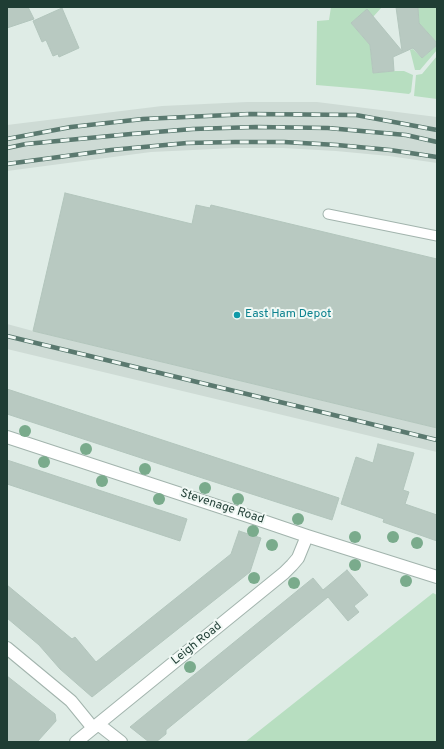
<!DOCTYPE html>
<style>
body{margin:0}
#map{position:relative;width:444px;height:749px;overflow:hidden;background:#dfece6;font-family:Overpass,sans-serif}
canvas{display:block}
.frame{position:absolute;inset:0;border:8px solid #1f3d34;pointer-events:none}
</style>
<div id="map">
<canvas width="444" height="749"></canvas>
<div class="frame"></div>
</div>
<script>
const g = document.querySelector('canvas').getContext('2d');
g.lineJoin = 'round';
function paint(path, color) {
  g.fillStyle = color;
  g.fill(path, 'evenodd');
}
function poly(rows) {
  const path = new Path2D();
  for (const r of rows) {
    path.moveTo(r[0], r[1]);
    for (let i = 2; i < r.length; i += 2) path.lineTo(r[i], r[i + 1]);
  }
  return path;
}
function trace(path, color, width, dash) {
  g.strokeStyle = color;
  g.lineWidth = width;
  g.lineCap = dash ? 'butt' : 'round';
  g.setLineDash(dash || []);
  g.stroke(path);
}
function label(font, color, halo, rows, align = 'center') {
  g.font = font + ' Overpass,sans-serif';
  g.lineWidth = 4;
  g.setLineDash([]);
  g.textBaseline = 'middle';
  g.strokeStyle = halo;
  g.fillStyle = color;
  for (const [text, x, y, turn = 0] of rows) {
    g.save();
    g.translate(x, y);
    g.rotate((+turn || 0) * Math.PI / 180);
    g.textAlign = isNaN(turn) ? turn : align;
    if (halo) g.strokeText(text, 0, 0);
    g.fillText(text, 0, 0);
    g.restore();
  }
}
paint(poly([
 [247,102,317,102,437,117,437,163,389,156,336,151,283,148,235,148,151,152,7,171,7,125,162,106],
 [7,324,33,331,437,428,437,452,7,349]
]), '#cedbd5');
paint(poly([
 [331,7,382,7,373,17,367,10,351,23,370,45,373,73,394,71,404,71,413,75,411,92,409,94,364,89,316,85,317,21,329,20],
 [418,7,437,7,437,43,419,23],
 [436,46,437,50,420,70,415,70,410,50,413,49,422,58],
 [437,56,437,99,414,96,416,75,422,74],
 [433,593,437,595,437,742,245,742]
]), '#b7dec0');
const building = poly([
 [7,7,28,7,34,19,7,28,7,7],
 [396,7,418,7,419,23,437,43,437,45,422,58,413,48,393,57,394,71,373,73,370,45,351,23,367,9,402,51,396,7],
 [62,8,79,48,59,57,58,54,53,56,46,40,42,42,33,21,62,8],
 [65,193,192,224,196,205,210,208,211,205,437,259,437,428,33,331,65,193],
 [7,389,339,498,332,520,193,475,7,414,7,389],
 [378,444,414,453,403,490,409,492,405,504,437,515,437,541,383,522,384,519,341,504,356,457,373,463,378,444],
 [7,460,187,519,180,541,7,484,7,460],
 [239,531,261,538,250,572,92,697,60,669,39,645,7,618,7,585,72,639,75,637,96,662,231,554,239,531],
 [347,570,368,595,354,606,359,612,348,621,328,597,166,730,166,734,156,742,149,742,130,727,313,578,323,590,347,570],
 [7,676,55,714,56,721,37,742,7,742,7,676]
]);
paint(building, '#b8c9c1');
trace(building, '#b2c5bc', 1);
const lane = poly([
 [328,214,437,236]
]);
const street = poly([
 [7,437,254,518,307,536,437,577],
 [7,648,71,701,93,728],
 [98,724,121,742],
 [76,742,284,573,292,565,298,558,307,536]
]);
trace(lane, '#a2b4ad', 11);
trace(street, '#a2b4ad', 14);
trace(lane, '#fff', 9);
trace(street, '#fff', 12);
const rail = poly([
 [7,139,71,127,143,119,250,114,356,115,437,130],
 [7,148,26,144,131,134,193,129,256,127,328,128,406,135,437,142],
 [7,164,111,150,187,143,235,142,284,142,337,145,390,150,437,157],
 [7,336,437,440]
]);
trace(rail, '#5a796f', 4.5);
trace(rail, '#f0f8f4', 3, [9]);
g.fillStyle = '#7aab8c';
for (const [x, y] of [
 [25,431],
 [86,449],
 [44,462],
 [145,469],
 [102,481],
 [205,488],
 [159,499],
 [238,499],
 [298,519],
 [253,531],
 [355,537],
 [393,537],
 [417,543],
 [272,545],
 [355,565],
 [254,578],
 [406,581],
 [294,583],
 [190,667]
]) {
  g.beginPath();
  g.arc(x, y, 6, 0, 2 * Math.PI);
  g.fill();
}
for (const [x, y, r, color] of [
 [237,315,4,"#0f9aa8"]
]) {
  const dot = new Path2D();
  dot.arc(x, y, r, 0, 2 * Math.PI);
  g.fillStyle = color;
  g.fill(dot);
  trace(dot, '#f0f8f4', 1.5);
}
label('12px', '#0d838f', '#f0f8f4', [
 ["East Ham Depot",245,315]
], 'left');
label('12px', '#1f3d34', '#f0f8f4', [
 ["Stevenage Road",222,507,18],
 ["Leigh Road",197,644,-39]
]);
</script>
